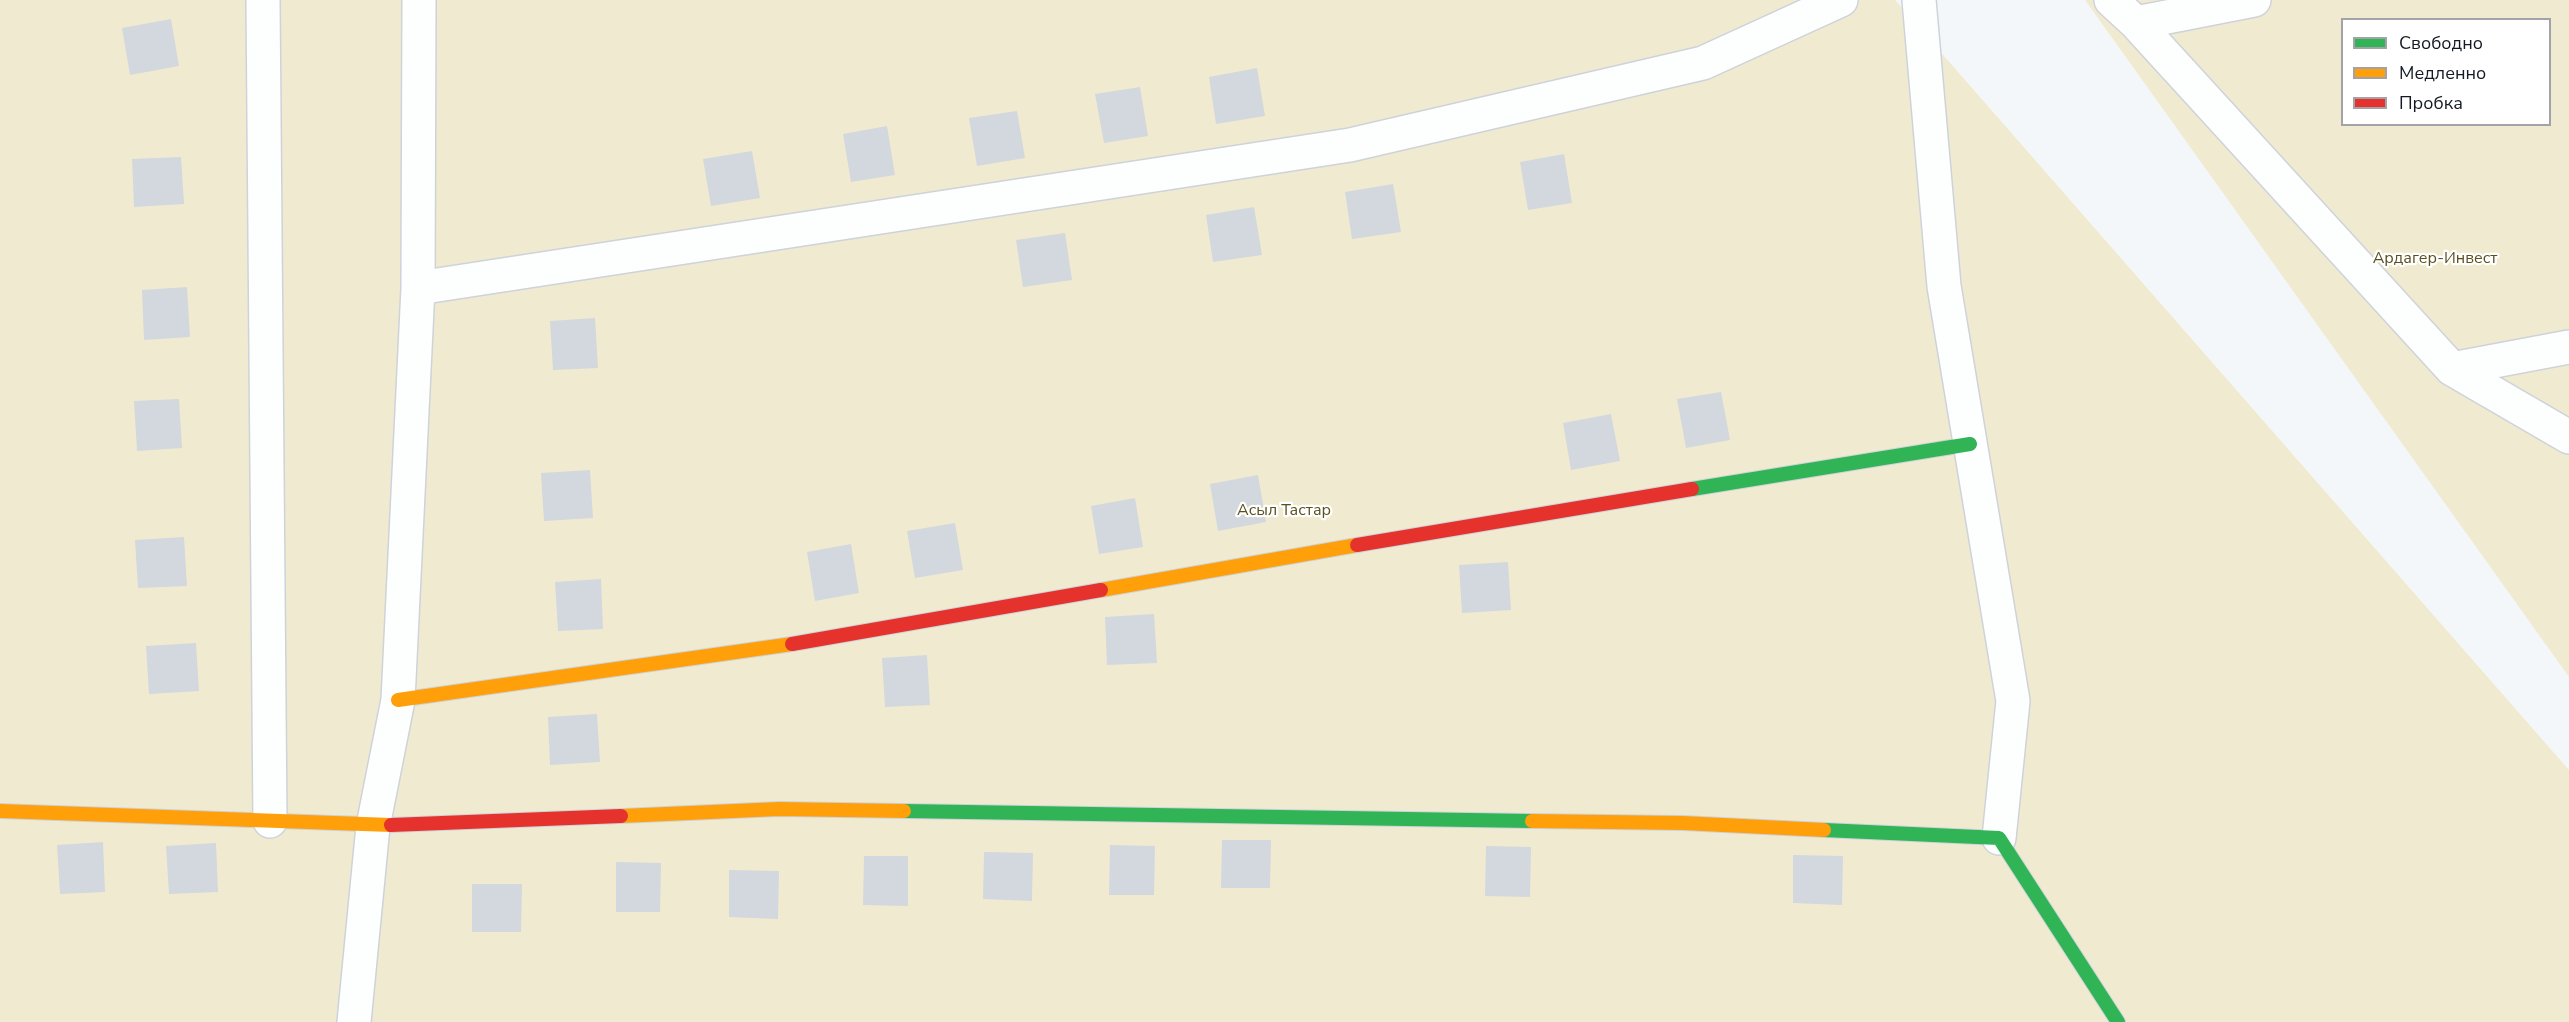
<!DOCTYPE html>
<meta charset="utf-8">
<style>
body{margin:0}
#map{position:relative;width:2569px;height:1022px;overflow:hidden;background:#f4f7fa;font-family:"Nunito Sans",sans-serif}
canvas{display:block}
.legend{position:absolute;left:2341px;top:18px;width:210px;height:108px;box-sizing:border-box;background:#fff;border:2px solid #a1a3a8;margin:0;padding:8px 10px;list-style:none;font-size:18px;color:#141a25}
.legend li{display:flex;align-items:center;gap:12px;height:30px}
.legend b{width:30px;border:2px solid #a1a3a8}
</style>
<div id="map">
<canvas width="2569" height="1022"></canvas>
<ul class="legend">
<li><b style="height:8px;background:#30b455"></b>Свободно</li>
<li><b style="height:8px;background:#ff9f0a"></b>Медленно</li>
<li><b style="height:8px;background:#e5322d"></b>Пробка</li>
</ul>
</div>
<script>
const g = document.querySelector('canvas').getContext('2d');
g.lineJoin = 'round';
function paint(path, color) {
  g.fillStyle = color;
  g.fill(path, 'evenodd');
}
function poly(rows) {
  const path = new Path2D();
  for (const r of rows) {
    path.moveTo(r[0], r[1]);
    for (let i = 2; i < r.length; i += 2) path.lineTo(r[i], r[i + 1]);
  }
  return path;
}
function trace(path, color, width, dash) {
  g.strokeStyle = color;
  g.lineWidth = width;
  g.lineCap = dash ? 'butt' : 'round';
  g.setLineDash(dash || []);
  g.stroke(path);
}
function label(font, color, halo, rows, align = 'center') {
  g.font = font + ' "Nunito Sans",sans-serif';
  g.lineWidth = 4.5;
  g.setLineDash([]);
  g.textBaseline = 'middle';
  g.strokeStyle = halo;
  g.fillStyle = color;
  for (const [text, x, y, turn = 0] of rows) {
    g.save();
    g.translate(x, y);
    g.rotate((+turn || 0) * Math.PI / 180);
    g.textAlign = isNaN(turn) ? turn : align;
    if (halo) g.strokeText(text, 0, 0);
    g.fillText(text, 0, 0);
    g.restore();
  }
}
paint(poly([
 [0,0,1895,0,2569,770,2569,1022,0,1022],
 [2085,0,2569,0,2569,677],
 [2342,20,2550,20,2550,124,2342,124]
]), '#f0ebd0');
paint(poly([
 [171,19,179,66,130,75,122,28],
 [1257,68,1265,116,1216,124,1209,77],
 [1140,87,1148,136,1104,143,1095,94],
 [1017,111,1025,158,977,166,969,118],
 [887,126,895,175,851,182,843,134],
 [752,151,760,198,711,206,703,159],
 [1564,154,1572,203,1528,210,1520,162],
 [181,157,184,204,134,207,132,159],
 [1393,184,1401,232,1352,239,1345,192],
 [1254,207,1262,255,1213,262,1206,215],
 [1065,233,1072,280,1023,287,1016,240],
 [187,287,190,337,144,340,142,290],
 [595,318,598,368,553,370,550,321],
 [1721,392,1730,440,1686,448,1677,399],
 [179,399,182,448,137,451,134,401],
 [1611,414,1620,461,1571,470,1563,423],
 [590,470,593,518,544,521,541,473],
 [1258,475,1266,522,1218,531,1210,484],
 [1135,498,1143,547,1099,554,1091,506],
 [955,523,963,570,915,578,907,531],
 [184,537,187,586,138,588,135,540],
 [851,544,859,593,815,601,807,552],
 [1508,562,1511,610,1462,613,1459,565],
 [601,579,603,629,558,631,555,582],
 [1154,614,1157,663,1107,665,1105,617],
 [196,643,199,691,149,694,146,646],
 [927,655,930,705,885,707,882,658],
 [597,714,600,762,550,765,548,717],
 [1222,840,1271,840,1270,888,1221,888],
 [103,842,105,892,60,894,57,845],
 [216,843,218,892,169,894,166,846],
 [1110,845,1155,846,1154,895,1109,895],
 [1486,846,1531,847,1530,897,1485,896],
 [984,852,1033,853,1032,901,983,899],
 [1793,855,1843,856,1842,905,1793,903],
 [864,856,908,856,908,906,863,905],
 [616,862,661,863,660,912,616,912],
 [729,870,779,871,778,919,729,917],
 [472,884,522,884,521,932,472,932]
]), '#d3d7de');
const street = poly([
 [263,0,270,821],
 [1919,0,1944,286,2013,701,1999,838],
 [2111,0,2136,23,2452,369],
 [2136,23,2254,0],
 [418,288,1350,145,1703,63,1841,0],
 [2569,347,2452,369,2569,437],
 [354,1022,373,826,398,700,418,288,419,0]
]);
const fast = poly([
 [1692,489,1970,444],
 [904,811,1532,821],
 [1824,830,1999,838,2118,1022]
]);
const slow = poly([
 [1101,590,1357,545],
 [398,700,792,644],
 [0,811,391,825],
 [621,816,779,809,904,811],
 [1532,821,1683,823,1824,830]
]);
const jam = poly([
 [1357,545,1692,489],
 [792,644,1101,590],
 [391,825,621,816]
]);
trace(street, '#ced3da', 36);
trace(fast, '#ced3da', 16);
trace(slow, '#ced3da', 16);
trace(jam, '#ced3da', 16);
trace(street, '#fdfefe', 33);
trace(fast, '#30b455', 14);
trace(slow, '#ff9f0a', 14);
trace(jam, '#e5322d', 14);
label('16px', '#59501e', '#fff', [
 ["Ардагер-Инвест",2435,259],
 ["Асыл Тастар",1284,511]
]);
</script>
